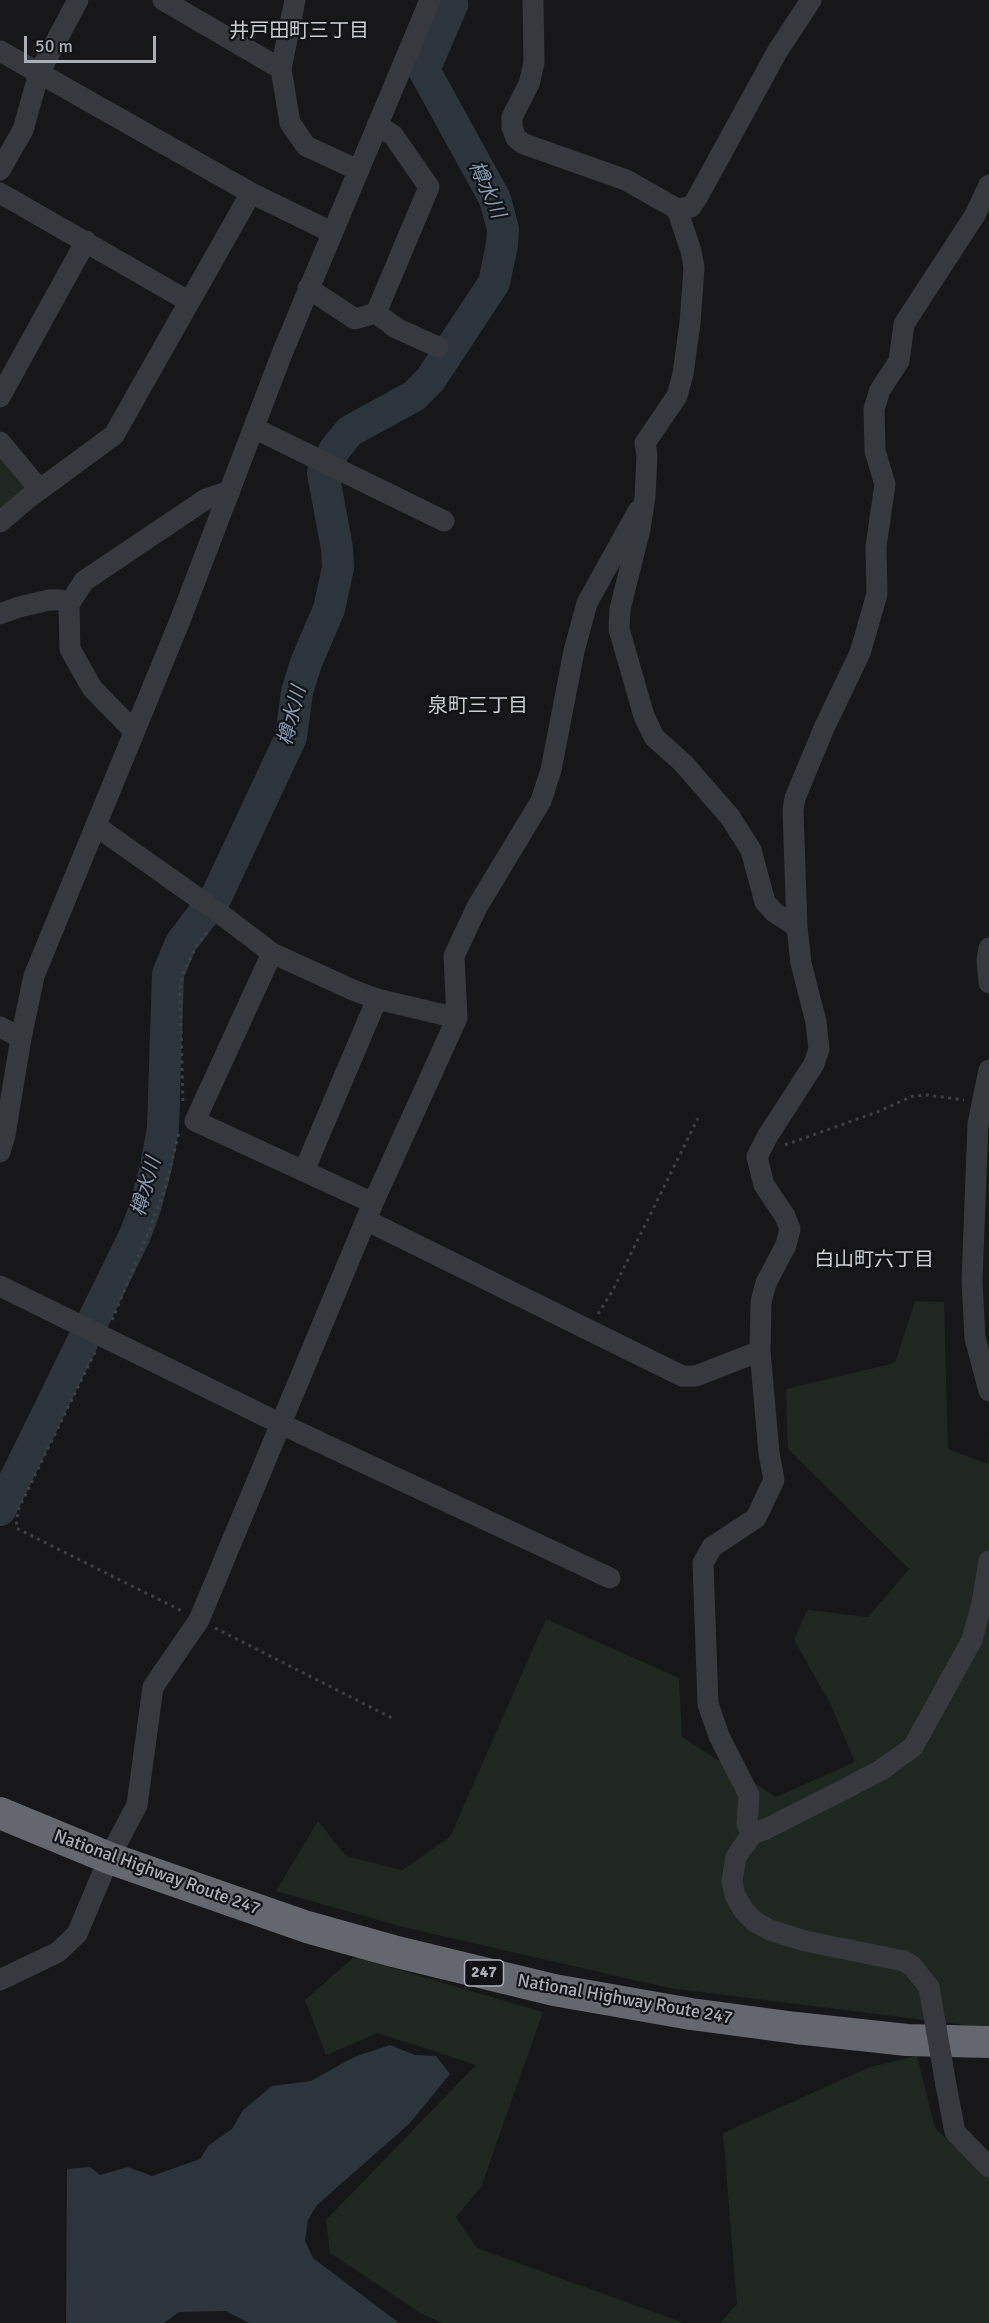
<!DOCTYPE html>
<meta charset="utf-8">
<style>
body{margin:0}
#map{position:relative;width:989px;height:2323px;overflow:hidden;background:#171719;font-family:Signika,sans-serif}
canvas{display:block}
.scale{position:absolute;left:24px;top:36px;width:132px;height:27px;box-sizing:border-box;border:3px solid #a9aeb8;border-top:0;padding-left:8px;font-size:18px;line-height:21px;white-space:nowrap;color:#a9aeb8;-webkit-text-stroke:4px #121214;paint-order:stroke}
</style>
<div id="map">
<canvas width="989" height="2323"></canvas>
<div class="scale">50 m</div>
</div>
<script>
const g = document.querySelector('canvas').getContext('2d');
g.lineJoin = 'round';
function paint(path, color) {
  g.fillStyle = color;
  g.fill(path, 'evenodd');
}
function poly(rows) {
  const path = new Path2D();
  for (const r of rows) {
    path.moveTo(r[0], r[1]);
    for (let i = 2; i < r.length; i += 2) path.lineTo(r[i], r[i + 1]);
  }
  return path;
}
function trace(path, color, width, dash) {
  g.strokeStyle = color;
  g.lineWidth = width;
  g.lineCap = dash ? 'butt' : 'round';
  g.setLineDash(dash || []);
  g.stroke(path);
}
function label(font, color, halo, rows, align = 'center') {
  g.font = font + ' Signika,"Noto Sans JP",sans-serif';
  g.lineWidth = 4.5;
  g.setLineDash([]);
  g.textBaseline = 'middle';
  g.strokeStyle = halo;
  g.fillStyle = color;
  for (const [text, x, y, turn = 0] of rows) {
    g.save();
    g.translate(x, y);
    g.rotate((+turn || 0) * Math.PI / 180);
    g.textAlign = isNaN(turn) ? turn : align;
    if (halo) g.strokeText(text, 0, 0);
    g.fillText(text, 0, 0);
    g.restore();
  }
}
paint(poly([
 [0,454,26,487,0,513],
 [915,1301,944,1302,948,1449,988,1464,989,1423,989,2028,669,1988,403,1927,276,1891,318,1821,346,1856,402,1870,450,1837,546,1619,679,1678,682,1737,776,1797,855,1762,830,1703,794,1640,807,1610,868,1617,909,1569,788,1449,786,1389,895,1363],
 [354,1957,543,2012,481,2187,456,2217,477,2248,684,2323,442,2323,420,2313,330,2253,326,2220,476,2065,378,2033,326,2055,305,2000],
 [917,2056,935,2128,989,2178,989,2323,720,2323,737,2304,723,2133,870,2067]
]), '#1f2720');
paint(poly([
 [390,2045,415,2055,436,2056,450,2074,409,2124,317,2205,308,2220,305,2241,313,2258,399,2323,249,2323,226,2311,179,2312,164,2323,66,2323,67,2169,90,2167,100,2175,128,2167,152,2176,200,2159,209,2145,232,2129,243,2110,272,2086,311,2081,354,2057]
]), '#2d353c');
trace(poly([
 [0,1510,135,1235,145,1208,156,1167,163,1128,168,974,181,943,216,897,291,737,297,692,306,663,329,609,338,568,337,548,323,473,335,449,350,431,414,396,430,380,494,283,502,245,503,229,495,199,424,70,452,5,448,0]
]), '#2d353c', 32);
trace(poly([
 [183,1101,180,992,183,973,197,945,209,930],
 [785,1145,877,1112,913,1096,928,1095,964,1100],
 [598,1314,613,1290,698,1118],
 [112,1320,150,1229,166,1185,179,1132],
 [95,1352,18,1510,16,1528,182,1611],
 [215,1628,392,1718]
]), '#3e4045', 3, [3, 4.5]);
trace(poly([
 [163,0,281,69],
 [295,0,281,69,290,123,306,146,358,170],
 [533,0,534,63,529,84,512,117,512,127,516,138,524,144,626,180,677,209,691,251,694,268,690,323,683,374,677,396,645,443,647,455,645,497,640,529,620,609,619,629,644,716,654,737,683,763,730,817,751,850,765,902,774,912,797,927,801,963,816,1022,819,1049,814,1064,767,1137,757,1157,764,1185,785,1216,790,1229,786,1245,766,1283,761,1302,760,1351,769,1453,774,1480,756,1518,712,1547,703,1563,708,1704,719,1736,749,1795,747,1824,752,1834],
 [0,51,251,193,331,232],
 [0,170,23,130,39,73,78,0],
 [0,193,188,301],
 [677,209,691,207,697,198,777,52,811,0],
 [308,288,355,319,376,313,429,187,393,135,377,125],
 [376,313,396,328,438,347],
 [0,397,86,241],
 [254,428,444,521],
 [0,442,40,490],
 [0,522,27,499,114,435,251,193],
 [0,614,19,607,49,600,61,600,69,604],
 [133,730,92,688,70,649,69,604,84,581,206,499,230,491],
 [96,826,222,915,272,953,353,990,377,999,457,1018],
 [797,927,793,810,795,798,824,728,860,653,877,594,876,547,885,484,875,451,874,409,880,390,899,361,904,324,975,215,989,185],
 [989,948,987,960,989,983],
 [272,953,195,1121,373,1203],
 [0,1027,21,1038],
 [989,1070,978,1124,972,1281,975,1338,989,1391],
 [0,1152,5,1135,21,1038,34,976,179,623,283,351,430,0],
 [304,1171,377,999],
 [366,1220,682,1376,696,1376,760,1351],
 [0,1286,281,1424,610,1578],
 [0,1980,58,1952,77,1934,109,1858,137,1805,153,1687,199,1620,373,1203,457,1018,454,956,477,907,541,801,551,770,574,651,587,603,638,511],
 [929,1987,912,1966,904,1961,805,1941,770,1930,755,1922,744,1911,735,1895,732,1881,736,1857,752,1834,766,1829,841,1791,881,1770,913,1747,972,1640,982,1603,989,1561],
 [946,2085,955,2132,989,2167]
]), '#38393e', 21);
trace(poly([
 [0,1813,109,1858,307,1927,393,1951,554,1990,691,2014,796,2028,907,2040,989,2042]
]), '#64676e', 32);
trace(poly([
 [929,1987,946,2085]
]), '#38393e', 21);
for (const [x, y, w] of [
 [484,1973,39]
]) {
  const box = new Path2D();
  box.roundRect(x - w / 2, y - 13, w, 26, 4.5);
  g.fillStyle = '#121214';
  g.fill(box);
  trace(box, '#a9aeb8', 1.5);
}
label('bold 16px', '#a9aeb8', null, [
 ["247",484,1973]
]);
label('18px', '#a9aeb8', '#121214', [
 ["National Highway Route 247",157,1873,20],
 ["National Highway Route 247",625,2000,10]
]);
label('20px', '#cacdd4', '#121214', [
 ["井戸田町三丁目",299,32],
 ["泉町三丁目",478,707],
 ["白山町六丁目",874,1261]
]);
label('italic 20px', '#829bb2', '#121214', [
 ["樽水川",486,190,66],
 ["樽水川",293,716,-76],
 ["樽水川",147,1187,-74]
]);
</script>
